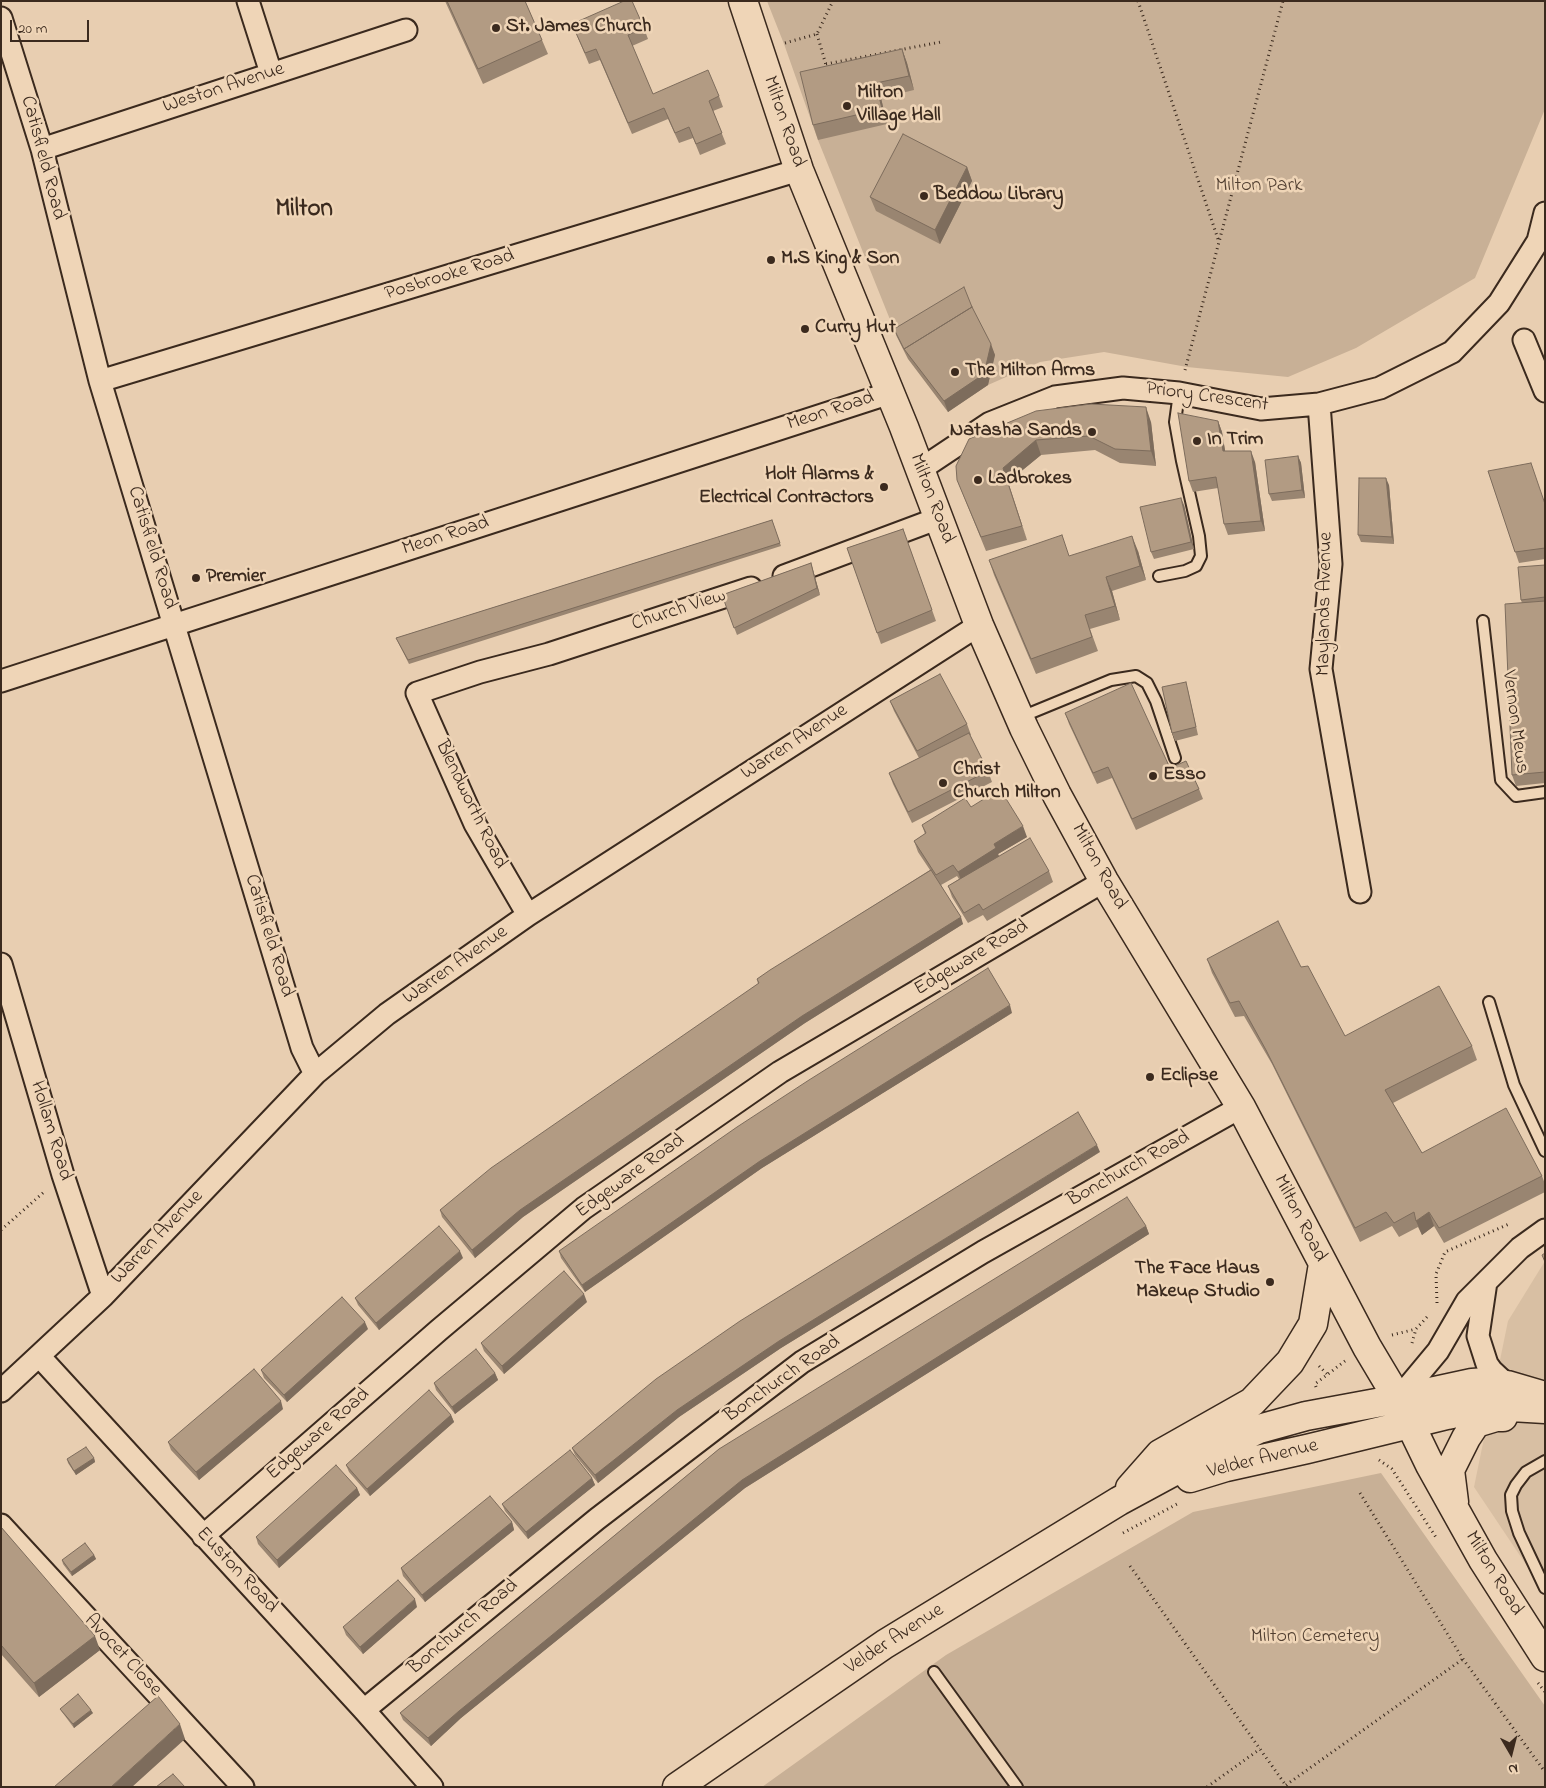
<!DOCTYPE html>
<style>
body{margin:0}
#map{position:relative;width:1546px;height:1788px;overflow:hidden;background:#e8ceb1;font-family:"Indie Flower",sans-serif}
canvas{display:block}
.frame{position:absolute;inset:0;border:2px solid #3b2a1e;pointer-events:none}
.north{position:absolute;left:1486px;top:1728px;width:50px;height:50px;-webkit-text-stroke:4px #efd5b7;paint-order:stroke;rotate:172deg;font-size:14px;font-weight:700;line-height:20px;text-align:center;color:#3b2a1e}
.north::after{content:'';display:block;margin:auto;width:18px;height:22px;background:#3b2a1e;clip-path:polygon(50% 0,100% 100%,50% 72%,0 100%)}
.scale{position:absolute;left:10px;top:20px;width:79px;height:22px;box-sizing:border-box;border:2px solid #3b2a1e;border-top:0;padding-left:6px;font-size:15px;line-height:18px;white-space:nowrap;color:#3b2a1e;-webkit-text-stroke:4px #efd5b7;paint-order:stroke}
</style>
<div id="map">
<canvas width="1546" height="1788"></canvas>
<div class="frame"></div>
<div class="north">N</div>
<div class="scale">20 m</div>
</div>
<script>
const g = document.querySelector('canvas').getContext('2d');
g.lineJoin = 'round';
function paint(path, color) {
  g.fillStyle = color;
  g.fill(path, 'evenodd');
}
function poly(rows) {
  const path = new Path2D();
  for (const r of rows) {
    path.moveTo(r[0], r[1]);
    for (let i = 2; i < r.length; i += 2) path.lineTo(r[i], r[i + 1]);
  }
  return path;
}
function trace(path, color, width, dash) {
  g.strokeStyle = color;
  g.lineWidth = width;
  g.lineCap = dash ? 'butt' : 'round';
  g.setLineDash(dash || []);
  g.stroke(path);
}
function label(font, color, halo, rows, align = 'center') {
  g.font = font + ' "Indie Flower",sans-serif';
  g.lineWidth = 5;
  g.setLineDash([]);
  g.textBaseline = 'middle';
  g.strokeStyle = halo;
  g.fillStyle = color;
  for (const [text, x, y, turn = 0] of rows) {
    g.save();
    g.translate(x, y);
    g.rotate((+turn || 0) * Math.PI / 180);
    g.textAlign = isNaN(turn) ? turn : align;
    if (halo) g.strokeText(text, 0, 0);
    g.fillText(text, 0, 0);
    g.restore();
  }
}
paint(poly([
 [1545,1261,1545,1593,1474,1487,1508,1321]
]), '#d8bfa3');
paint(poly([
 [767,1,1545,1,1545,109,1475,278,1356,348,1288,377,1187,367,1104,352,1040,362,988,385,995,355,897,337,818,140,784,44],
 [1381,1473,1545,1706,1545,1787,762,1787,946,1655,1193,1512]
]), '#c8b096');
const service = poly([
 [1159,576,1185,571,1196,566,1201,556,1199,536,1182,461,1175,422,1179,393],
 [1483,621,1501,780,1516,796,1545,792],
 [1021,717,1111,680,1136,676,1147,683,1156,701,1175,758],
 [1489,1002,1514,1085,1545,1151],
 [1545,1461,1526,1472,1516,1485,1511,1495,1512,1511,1519,1533,1545,1588],
 [934,1672,1017,1787]
]);
const minor = poly([
 [248,1,271,73],
 [1,18,42,149,100,381,302,1048,315,1074],
 [42,149,406,30],
 [1524,340,1545,391],
 [100,381,799,170],
 [1319,404,1331,564,1321,669,1360,892],
 [921,469,990,423,1055,397,1123,388,1179,393,1261,409,1319,404,1380,388,1452,352,1499,303,1538,241,1545,213],
 [784,576,939,518],
 [1,681,890,393],
 [528,915,475,824,417,693,480,672,549,654,751,588],
 [1,964,63,1175,103,1296],
 [1486,1282,1478,1336,1487,1364,1492,1371,1507,1385],
 [40,1357,364,1710,432,1787],
 [1,1391,103,1296,315,1074,387,1014,528,915,979,625],
 [1398,1399,1438,1351,1467,1301,1520,1248,1545,1230],
 [1,1525,243,1787],
 [203,1536,439,1330,584,1208,780,1072,1104,881],
 [364,1710,597,1519,802,1362,983,1252,1241,1107]
]);
const primary = poly([
 [743,1,799,170,904,427,979,625,1024,728,1057,795,1104,881,1241,1107,1367,1347,1398,1399,1430,1465,1483,1560,1545,1657],
 [1190,1478,1226,1467,1307,1449,1447,1415,1466,1411,1511,1407,1545,1409],
 [1130,1488,1160,1454,1252,1402,1290,1362,1313,1324,1323,1264],
 [1454,1502,1450,1470,1466,1438,1476,1423,1496,1417,1503,1417],
 [677,1787,885,1644,1119,1501,1193,1461,1259,1429,1306,1416,1398,1399,1472,1383,1487,1382,1507,1385,1545,1396]
]);
trace(service, '#3b2a1e', 14);
trace(minor, '#3b2a1e', 25);
trace(primary, '#3b2a1e', 31);
trace(poly([
 [1138,1,1219,242],
 [817,34,826,65],
 [785,43,817,34,833,1],
 [826,64,941,42],
 [1185,370,1283,1],
 [1,1230,44,1192],
 [1437,1303,1436,1274,1445,1252,1509,1224],
 [1392,1335,1416,1329,1427,1317],
 [1412,1343,1416,1329],
 [1319,1366,1327,1374],
 [1316,1387,1315,1384,1345,1361],
 [1379,1460,1392,1469,1437,1539],
 [1360,1493,1463,1659,1545,1772],
 [1123,1533,1179,1503],
 [1130,1566,1287,1787],
 [1538,1683,1545,1692],
 [1286,1785,1463,1659],
 [1207,1787,1260,1749]
]), '#3b2a1e', 3, [1, 4]);
trace(service, '#efd5b7', 10);
trace(minor, '#efd5b7', 21);
trace(primary, '#efd5b7', 28);
paint(poly([
 [445,1,525,1,542,40,548,54,483,84],
 [572,24,644,28,648,39,632,46,653,94,719,96,723,107,713,111,726,144,700,155,693,138,679,143,668,119,632,134,600,60,589,64],
 [902,49,907,63,914,90,881,98,887,124,818,140,813,125],
 [967,167,972,181,940,244,876,211,870,197],
 [972,307,995,355,988,385,948,412,908,359,897,337,894,329],
 [1218,421,1222,432,1225,451,1255,462,1265,531,1228,535,1224,524,1218,488,1193,492,1189,481],
 [1151,422,1156,466,1120,463,1095,450,1041,455,1008,482,1027,540,986,551,957,480,969,439],
 [1298,456,1301,463,1305,498,1272,501,1269,494],
 [1488,471,1545,503,1545,559,1519,563],
 [1389,485,1394,544,1361,542,1358,535],
 [1184,505,1194,549,1154,559,1151,552],
 [772,520,781,546,409,664,396,638],
 [903,529,936,621,881,644,847,548],
 [1138,551,1146,580,1112,591,1120,620,1090,629,1098,651,1036,674,994,575,989,560,1070,556],
 [811,563,820,595,737,635,722,595],
 [1545,565,1545,783,1516,786,1512,775,1522,603,1521,600],
 [1188,690,1198,735,1175,741,1172,733],
 [890,701,967,724,971,735,970,735,988,771,992,782,912,823,893,784,889,773,919,758,894,711],
 [1065,713,1199,789,1203,799,1136,830,1112,778,1097,784,1069,724],
 [971,807,1027,837,998,854,999,856,1049,871,1053,882,987,921,983,915,968,923,952,897,948,886,959,879,957,876,941,885,963,924,805,1023,523,1217,475,1258,442,1217,440,1210,758,984,757,979,930,870,918,852,914,841,925,834,922,825],
 [1207,959,1301,967,1345,1036,1472,1046,1477,1060,1393,1103,1422,1153,1542,1176,1545,1184,1545,1192,1444,1243,1434,1226,1422,1235,1418,1227,1399,1237,1392,1226,1360,1242,1272,1064,1244,1016,1235,1017,1212,973],
 [1012,1013,762,1168,585,1292,561,1258,559,1251],
 [1100,1152,781,1348,679,1417,598,1483,575,1455,572,1448],
 [1146,1226,1149,1234,745,1488,461,1718,431,1746,403,1720,400,1713,719,1449],
 [463,1258,379,1330,358,1305,355,1298],
 [587,1302,504,1374,484,1351,481,1343],
 [368,1329,287,1402,264,1378,261,1370],
 [495,1373,498,1380,455,1414,436,1390,434,1383],
 [283,1409,199,1480,171,1450,168,1442],
 [451,1415,454,1422,370,1496,349,1472,346,1465],
 [94,1458,95,1462,76,1475,68,1463,67,1459],
 [592,1478,595,1485,528,1539,505,1511,502,1504],
 [357,1488,360,1495,279,1568,258,1544,256,1537],
 [512,1522,514,1530,425,1602,403,1576,401,1568],
 [1,1527,100,1650,39,1697,1,1654],
 [94,1555,96,1559,72,1576,63,1564,62,1560],
 [417,1607,363,1654,346,1635,343,1627],
 [60,1709,93,1713,74,1728,62,1712]
]), '#998571');
paint(poly([
 [902,49,907,63,914,90,909,76],
 [876,83,881,98,887,124,882,109],
 [967,167,972,181,940,244,935,230],
 [991,344,995,355,988,385,948,412,944,401],
 [1146,407,1151,422,1156,466,1151,451],
 [1218,421,1222,432,1227,462,1223,451],
 [1036,440,1041,455,1008,482,1027,540,1003,468],
 [1251,451,1255,462,1265,531,1261,521],
 [1298,456,1301,463,1305,498,1302,490],
 [1386,478,1389,485,1394,544,1392,537],
 [1181,498,1184,505,1194,549,1191,542],
 [1132,536,1138,551,1146,580,1140,566],
 [811,563,813,570,820,595,817,588],
 [1106,577,1112,591,1120,620,1115,606],
 [1023,826,1027,837,998,854,1000,859,962,883,958,872,994,844],
 [961,917,963,924,805,1023,523,1217,475,1258,472,1250,520,1210,802,1016],
 [1010,1005,1012,1013,762,1168,585,1292,582,1285,760,1161],
 [1097,1145,1100,1152,781,1348,679,1417,598,1483,595,1475,677,1410,779,1341],
 [1429,1212,1434,1226,1422,1235,1416,1221],
 [1146,1226,1149,1234,745,1488,461,1718,431,1746,428,1738,459,1711,742,1480],
 [460,1251,463,1258,379,1330,376,1323],
 [584,1294,587,1302,504,1374,502,1366],
 [365,1322,368,1329,287,1402,284,1395],
 [495,1373,498,1380,455,1414,452,1407],
 [281,1401,283,1409,199,1480,196,1472],
 [451,1415,454,1422,370,1496,367,1489],
 [94,1458,95,1462,76,1475,74,1471],
 [592,1478,595,1485,528,1539,526,1532],
 [357,1488,360,1495,279,1568,277,1560],
 [512,1522,514,1530,425,1602,422,1595],
 [94,1555,96,1559,72,1576,71,1572],
 [415,1599,417,1607,363,1654,360,1647],
 [95,1636,100,1650,39,1697,34,1683],
 [91,1710,93,1713,74,1728,73,1724],
 [180,1724,185,1739,132,1787,111,1787]
]), '#7d6c5c');
const building = poly([
 [447,1,525,1,542,40,478,69,447,1],
 [624,1,632,1,644,28,628,35,653,94,708,70,719,96,709,101,722,133,696,144,689,127,675,133,664,108,628,123,596,49,585,53,572,24,624,1],
 [902,49,909,76,876,83,882,109,813,125,800,72,902,49],
 [903,134,967,167,935,230,870,197,903,134],
 [964,287,972,307,904,349,894,329,964,287],
 [972,307,991,344,984,374,944,401,904,349,972,307],
 [1091,404,1146,407,1151,451,1115,449,1089,436,1036,440,1003,468,1022,526,981,537,957,480,956,466,969,439,1036,411,1091,404],
 [1178,413,1218,421,1223,451,1251,451,1261,521,1224,524,1216,477,1189,481,1178,413],
 [1298,456,1302,490,1269,494,1265,460,1298,456],
 [1531,463,1545,504,1545,548,1515,552,1488,471,1531,463],
 [1359,478,1386,478,1392,537,1358,535,1359,478],
 [1181,498,1191,542,1151,552,1140,507,1181,498],
 [772,520,780,543,408,660,396,638,772,520],
 [903,529,932,610,877,633,847,548,903,529],
 [1062,535,1069,556,1132,536,1140,566,1106,577,1115,606,1085,615,1092,637,1031,659,989,560,1062,535],
 [811,563,817,588,734,628,722,595,811,563],
 [1545,565,1545,597,1521,600,1518,567,1545,565],
 [1545,601,1545,772,1512,775,1505,604,1545,601],
 [940,674,967,724,917,751,890,701,940,674],
 [1186,682,1196,727,1172,733,1162,687,1186,682],
 [1131,683,1170,768,1186,761,1199,789,1132,819,1108,767,1093,773,1065,713,1131,683],
 [969,733,988,771,908,812,889,773,969,733],
 [1000,789,1023,826,994,844,996,848,958,872,953,865,936,875,914,841,926,833,922,825,965,798,971,807,1000,789],
 [1030,838,1049,871,983,910,979,904,964,913,948,886,1030,838],
 [931,870,961,917,802,1016,520,1210,472,1250,440,1210,491,1168,759,983,757,979,770,970,931,870],
 [1278,921,1301,967,1308,966,1345,1036,1439,986,1472,1046,1385,1090,1422,1153,1506,1108,1542,1176,1439,1228,1429,1212,1416,1221,1414,1212,1394,1223,1386,1212,1355,1228,1266,1050,1239,1001,1230,1003,1207,959,1278,921],
 [988,968,1010,1005,760,1161,582,1285,559,1251,737,1127,809,1080,988,968],
 [1078,1112,1097,1145,779,1341,677,1410,595,1475,572,1448,656,1379,740,1321,1078,1112],
 [1127,1197,1146,1226,742,1480,459,1711,428,1738,400,1713,719,1449,1127,1197],
 [439,1226,460,1251,376,1323,355,1298,439,1226],
 [1545,1253,1545,1262,1542,1255,1545,1253],
 [564,1271,584,1294,502,1366,481,1343,564,1271],
 [342,1297,365,1322,284,1395,261,1370,342,1297],
 [476,1349,495,1373,452,1407,434,1383,476,1349],
 [254,1369,281,1401,196,1472,168,1442,254,1369],
 [429,1390,451,1415,367,1489,346,1465,429,1390],
 [86,1447,94,1458,74,1471,67,1459,86,1447],
 [570,1450,592,1478,526,1532,502,1504,570,1450],
 [336,1465,357,1488,277,1560,256,1537,336,1465],
 [490,1496,512,1522,422,1595,401,1568,490,1496],
 [1,1527,95,1636,34,1683,1,1645,1,1527],
 [85,1543,94,1555,71,1572,62,1560,85,1543],
 [398,1580,415,1599,360,1647,343,1627,398,1580],
 [78,1694,91,1710,73,1724,60,1709,78,1694],
 [158,1696,180,1724,111,1787,54,1787,158,1696],
 [173,1774,185,1787,156,1787,173,1774]
]);
paint(building, '#b29b83');
trace(building, '#7d6c5c', 1);
for (const [x, y, r, color] of [
 [496,28,5,"#3b2a1e"],
 [847,106,5,"#3b2a1e"],
 [924,196,5,"#3b2a1e"],
 [771,260,5,"#3b2a1e"],
 [805,329,5,"#3b2a1e"],
 [955,372,5,"#3b2a1e"],
 [1092,432,5,"#3b2a1e"],
 [1197,441,5,"#3b2a1e"],
 [978,480,5,"#3b2a1e"],
 [884,487,5,"#3b2a1e"],
 [196,578,5,"#3b2a1e"],
 [1153,776,5,"#3b2a1e"],
 [943,783,5,"#3b2a1e"],
 [1150,1077,5,"#3b2a1e"],
 [1270,1282,5,"#3b2a1e"]
]) {
  const dot = new Path2D();
  dot.arc(x, y, r, 0, 2 * Math.PI);
  g.fillStyle = color;
  g.fill(dot);
  trace(dot, '#efd5b7', 2);
}
label('bold 20px', '#3b2a1e', '#efd5b7', [
 ["St. James Church",506,28],
 ["Milton",857,94],
 ["Village Hall",857,117],
 ["Beddow Library",934,196],
 ["M.S King & Son",781,260],
 ["Curry Hut",815,329],
 ["The Milton Arms",965,372],
 ["Natasha Sands",1082,432,"right"],
 ["In Trim",1207,441],
 ["Holt Alarms &",874,476,"right"],
 ["Electrical Contractors",874,499,"right"],
 ["Ladbrokes",988,480],
 ["Premier",206,578],
 ["Christ",953,771],
 ["Church Milton",953,794],
 ["Esso",1163,776],
 ["Eclipse",1160,1077],
 ["The Face Haus",1260,1270,"right"],
 ["Makeup Studio",1260,1293,"right"]
], 'left');
label('20px', '#3b2a1e', '#efd5b7', [
 ["Weston Avenue",224,89,-18],
 ["Milton Road",783,122,71],
 ["Catisfield Road",42,158,75],
 ["Posbrooke Road",450,276,-17],
 ["Priory Crescent",1207,398,8],
 ["Meon Road",831,412,-18],
 ["Milton Road",931,499,69],
 ["Meon Road",446,537,-18],
 ["Catisfield Road",151,548,73],
 ["Maylands Avenue",1326,604,-89],
 ["Church View",679,611,-18],
 ["Vernon Mews",1514,722,82],
 ["Warren Avenue",795,743,-33],
 ["Blendworth Road",470,805,64],
 ["Milton Road",1098,867,61],
 ["Catisfield Road",268,936,73],
 ["Edgeware Road",972,959,-31],
 ["Warren Avenue",456,966,-35],
 ["Hollam Road",50,1131,73],
 ["Bonchurch Road",1129,1170,-29],
 ["Edgeware Road",631,1177,-36],
 ["Milton Road",1299,1219,63],
 ["Warren Avenue",158,1238,-46],
 ["Bonchurch Road",783,1380,-35],
 ["Edgeware Road",319,1435,-41],
 ["Velder Avenue",1263,1460,-14],
 ["Euston Road",236,1571,47],
 ["Milton Road",1493,1574,59],
 ["Bonchurch Road",464,1628,-40],
 ["Velder Avenue",895,1640,-33],
 ["Avocet Close",122,1656,47]
]);
label('20px', '#503e30', '#efd5b7', [
 ["Milton Park",1259,187],
 ["Milton Cemetery",1315,1638]
]);
label('bold 25px', '#3b2a1e', '#efd5b7', [
 ["Milton",304,211]
]);
</script>
